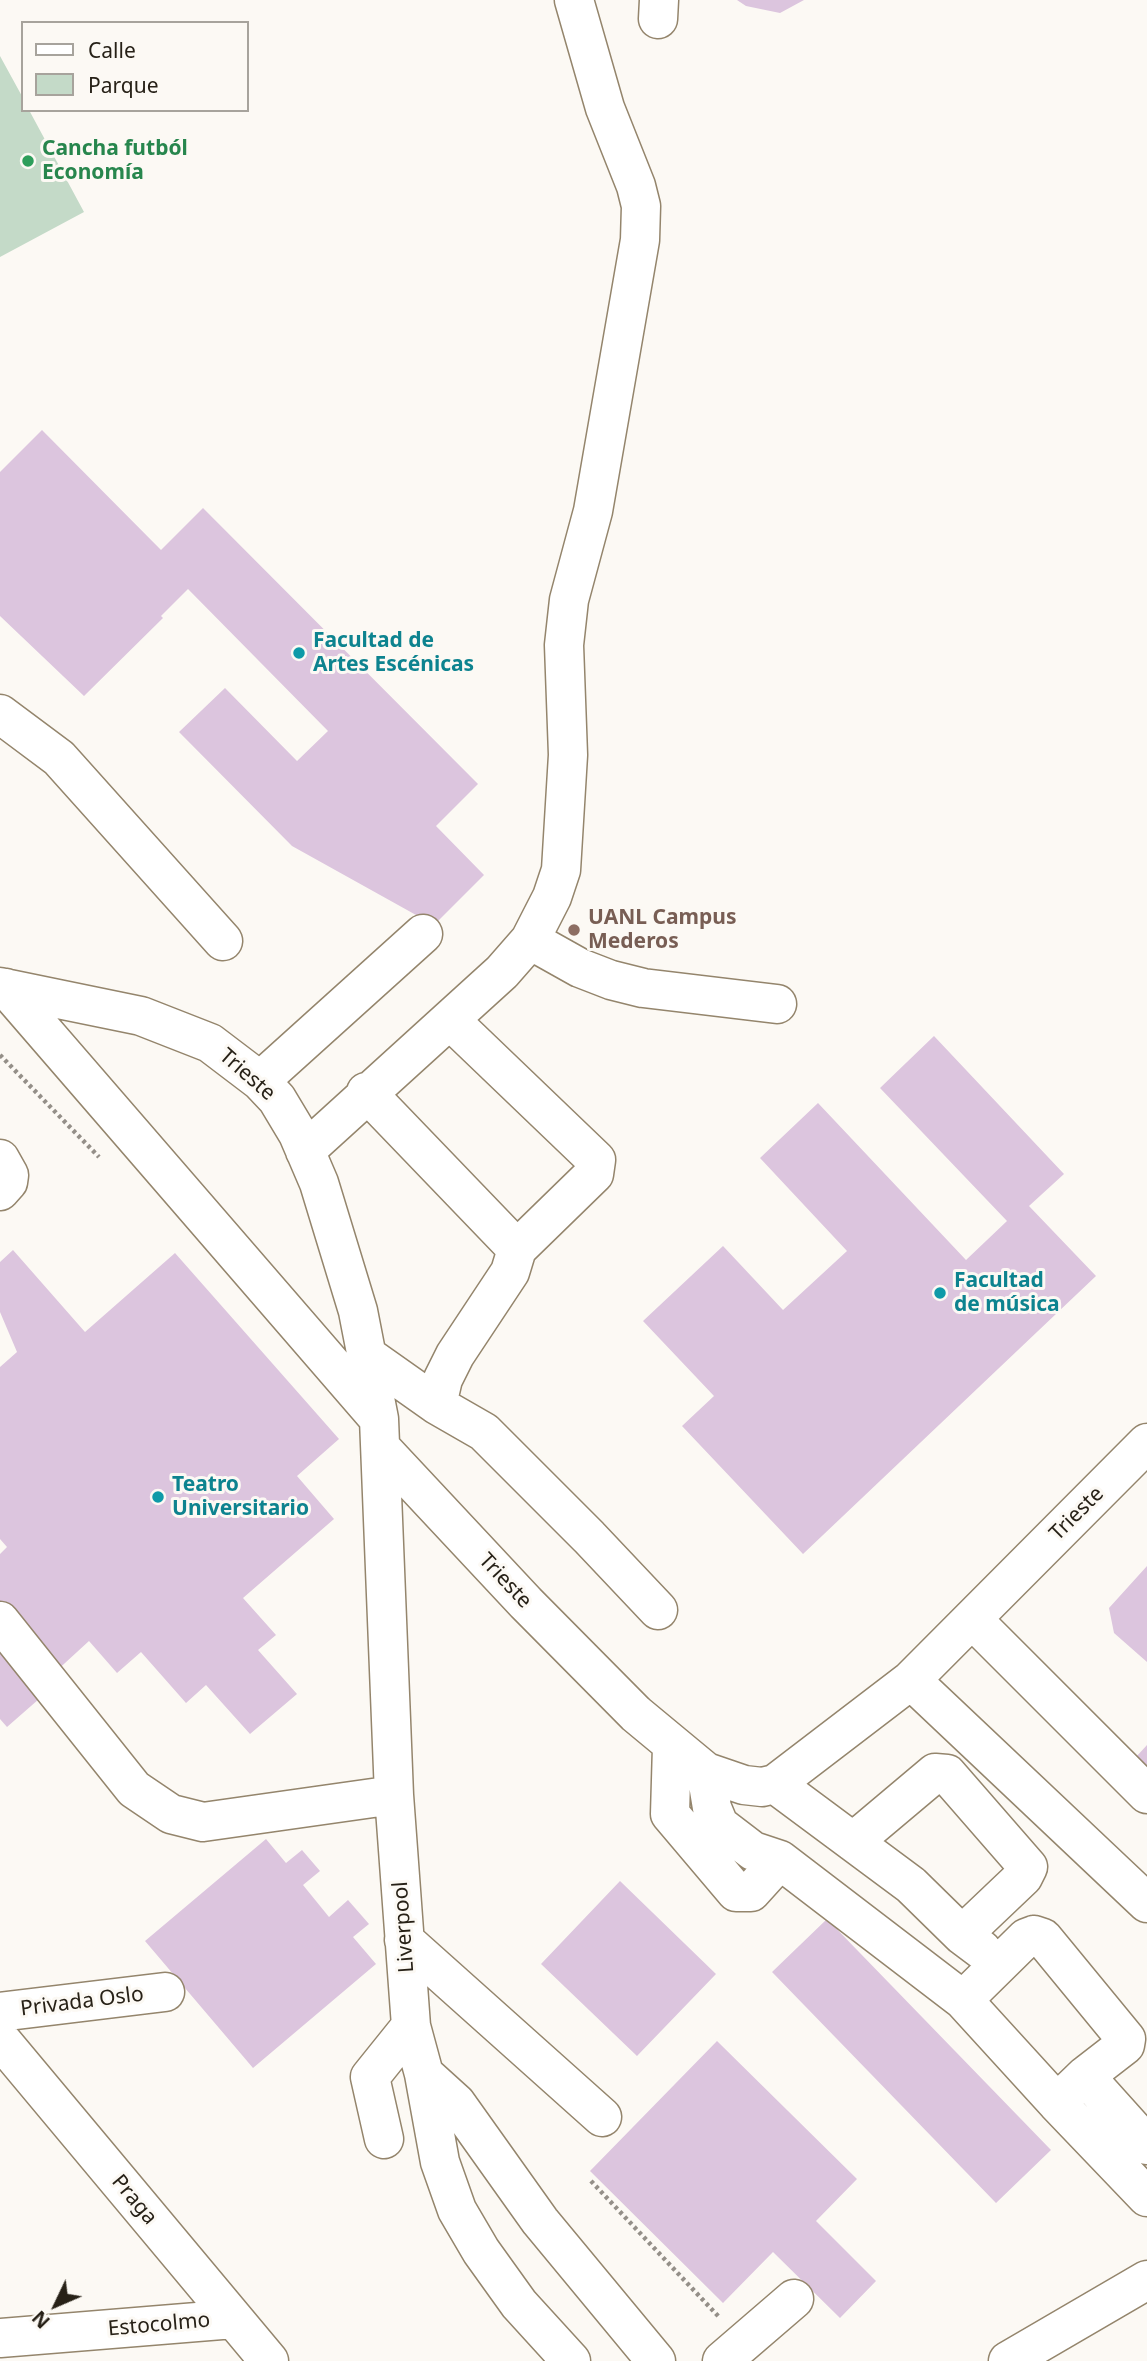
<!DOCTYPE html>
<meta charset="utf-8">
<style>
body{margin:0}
#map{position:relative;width:1147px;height:2361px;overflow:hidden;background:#fcf9f4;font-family:"Noto Sans",sans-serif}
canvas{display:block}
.legend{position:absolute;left:21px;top:21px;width:228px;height:91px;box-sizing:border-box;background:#fcf9f4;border:2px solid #a7a39c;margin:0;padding:9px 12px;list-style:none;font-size:21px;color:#272117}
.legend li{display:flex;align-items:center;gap:14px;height:35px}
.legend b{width:35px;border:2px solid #a7a39c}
.north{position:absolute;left:21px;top:2270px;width:70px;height:70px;-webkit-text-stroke:5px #fcf9f4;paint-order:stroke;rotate:226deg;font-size:19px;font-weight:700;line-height:28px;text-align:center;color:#272117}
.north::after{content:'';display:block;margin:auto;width:24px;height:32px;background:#272117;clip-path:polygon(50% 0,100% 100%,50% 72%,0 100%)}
</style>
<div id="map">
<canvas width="1147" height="2361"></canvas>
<ul class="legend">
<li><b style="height:9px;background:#fff"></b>Calle</li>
<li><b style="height:19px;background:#c4dac8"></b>Parque</li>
</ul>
<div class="north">N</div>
</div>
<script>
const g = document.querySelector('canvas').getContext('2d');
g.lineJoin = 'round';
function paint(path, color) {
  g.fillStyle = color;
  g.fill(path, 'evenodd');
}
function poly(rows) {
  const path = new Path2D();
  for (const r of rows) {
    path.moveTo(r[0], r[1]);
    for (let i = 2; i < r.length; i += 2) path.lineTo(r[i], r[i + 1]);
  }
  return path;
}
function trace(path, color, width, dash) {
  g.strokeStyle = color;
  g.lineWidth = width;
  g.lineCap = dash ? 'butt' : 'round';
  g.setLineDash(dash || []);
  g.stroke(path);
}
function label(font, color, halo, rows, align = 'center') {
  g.font = font + ' "Noto Sans",sans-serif';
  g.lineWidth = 6;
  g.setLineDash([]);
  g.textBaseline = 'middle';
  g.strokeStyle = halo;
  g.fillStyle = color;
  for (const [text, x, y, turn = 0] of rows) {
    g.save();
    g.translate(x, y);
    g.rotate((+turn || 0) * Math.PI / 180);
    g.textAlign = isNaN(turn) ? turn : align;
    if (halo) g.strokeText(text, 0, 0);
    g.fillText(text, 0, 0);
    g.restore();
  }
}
paint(poly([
 [0,56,23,98,23,110,29,110,84,212,0,257]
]), '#c4dac8');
paint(poly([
 [737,0,804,0,780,13,746,6],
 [42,430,161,550,203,508,478,784,436,826,484,875,434,925,292,846,179,732,225,688,297,761,328,731,188,589,161,616,163,618,84,696,0,616,0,472],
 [934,1036,1064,1174,1029,1206,1096,1276,803,1554,682,1426,714,1396,643,1321,723,1246,783,1310,847,1251,760,1158,818,1103,966,1260,1007,1221,880,1088],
 [13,1250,85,1332,175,1253,339,1439,297,1476,334,1519,243,1598,276,1635,258,1650,297,1694,250,1734,206,1685,186,1703,141,1652,117,1673,89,1641,53,1674,0,1614,0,1554,7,1547,0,1539,0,1367,17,1352,0,1312,0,1262],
 [1147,1566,1147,1662,1114,1633,1109,1608],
 [0,1652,39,1699,7,1727,0,1719],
 [1147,1745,1147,1788,1125,1769],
 [266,1839,286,1863,302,1850,320,1871,303,1885,329,1917,348,1900,369,1924,353,1937,376,1964,253,2068,145,1941],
 [620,1881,716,1974,637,2056,541,1964],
 [827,1919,1051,2150,996,2203,772,1972],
 [717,2041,857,2179,816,2221,876,2281,840,2318,773,2252,723,2303,590,2171]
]), '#dcc5de');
const minor = poly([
 [658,19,659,0],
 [0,714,59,758,223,941],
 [530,940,580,968,611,980,643,988,777,1004],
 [0,987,141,1016,210,1043,260,1081,277,1099,298,1134,319,1183,358,1311,379,1419,394,1795,411,2026,424,2074,440,2162,457,2210,481,2251,519,2304,571,2361],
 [6,988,379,1419],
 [260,1081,423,934],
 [366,1092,517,1249,594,1174,596,1160,450,1020],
 [305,1151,502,972,530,940,552,897,561,870,568,755,564,645,569,600,593,511,640,240,641,206,636,186,605,108,574,0],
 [0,1159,9,1175,8,1182,0,1191],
 [369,1357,437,1405,484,1432,589,1537,658,1610],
 [437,1405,443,1379,455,1355,510,1272,517,1249],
 [382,1449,526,1603,636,1714,706,1772,744,1785,762,1787,775,1784,911,1680,1147,1443],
 [973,1620,1147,1794],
 [0,1621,134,1789,171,1814,203,1822,394,1795],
 [911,1680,1147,1903],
 [672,1746,670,1814,736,1892,751,1892,780,1860,963,2000],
 [706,1772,712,1808,719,1825,753,1851,780,1860],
 [775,1784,911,1885,962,1935,982,1950],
 [853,1842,935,1773,947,1774,1028,1867,1023,1877,962,1935],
 [1034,1935,1043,1938,1126,2039,1125,2045,1085,2076,1057,2103,963,2000,1026,1938,1034,1935],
 [404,1940,602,2117],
 [0,2012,165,1992],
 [0,2039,269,2361],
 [424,2074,456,2103,540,2221,656,2361],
 [1085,2076,1147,2145],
 [1057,2103,1147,2197],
 [384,2139,370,2077,411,2026],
 [0,2338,234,2319],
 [722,2361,794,2299],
 [1008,2361,1147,2280]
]);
trace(minor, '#94856c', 41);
trace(poly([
 [0,1055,99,1157],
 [591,2181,719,2317]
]), '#948f88', 4.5, [3.5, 3.5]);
trace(minor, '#fff', 38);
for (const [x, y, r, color] of [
 [28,161,7,"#2e9e5b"],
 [299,653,7,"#0f9aa8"],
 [574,930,7,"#8d6e63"],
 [940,1293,7,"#0f9aa8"],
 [158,1497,7,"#0f9aa8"]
]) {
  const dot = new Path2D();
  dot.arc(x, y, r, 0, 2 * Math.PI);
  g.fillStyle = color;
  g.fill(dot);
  trace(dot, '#fcf9f4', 2.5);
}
label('bold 21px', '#27864d', '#fcf9f4', [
 ["Cancha futból",42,149],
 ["Economía",42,173]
], 'left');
label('bold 21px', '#0d838f', '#fcf9f4', [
 ["Facultad de",313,641],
 ["Artes Escénicas",313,665],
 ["Facultad",954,1281],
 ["de música",954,1305],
 ["Teatro",172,1485],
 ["Universitario",172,1509]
], 'left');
label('bold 21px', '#785e54', '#fcf9f4', [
 ["UANL Campus",588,918],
 ["Mederos",588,942]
], 'left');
label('21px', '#272117', '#fcf9f4', [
 ["Trieste",247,1075,41],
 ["Trieste",1077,1514,-45],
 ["Trieste",505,1581,47],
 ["Liverpool",404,1927,-94],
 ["Privada Oslo",82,2002,-7],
 ["Praga",134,2200,50],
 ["Estocolmo",159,2325,-5]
]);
</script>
